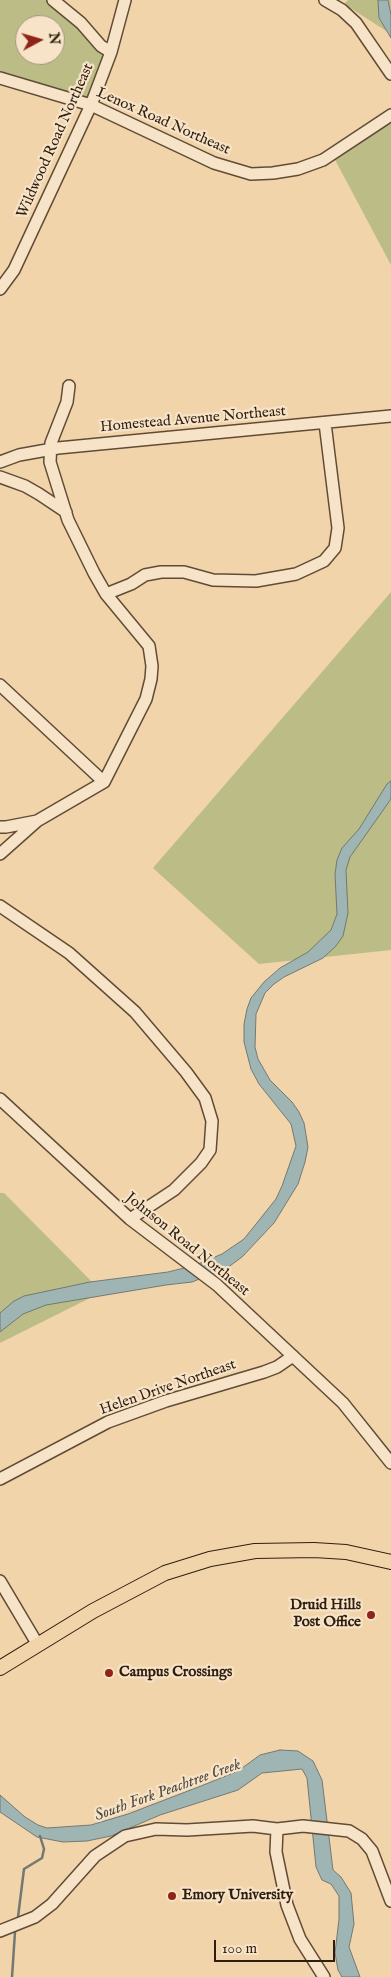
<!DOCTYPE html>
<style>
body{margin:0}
#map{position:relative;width:391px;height:1977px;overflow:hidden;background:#f1d4aa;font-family:"IM FELL English",serif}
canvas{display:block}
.north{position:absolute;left:15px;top:15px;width:50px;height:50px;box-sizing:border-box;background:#f6e3c8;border:1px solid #a6947e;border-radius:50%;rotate:84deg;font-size:14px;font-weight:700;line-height:20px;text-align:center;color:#2f1e0f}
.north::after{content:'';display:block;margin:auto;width:18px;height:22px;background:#8f2418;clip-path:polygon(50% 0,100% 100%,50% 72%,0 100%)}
.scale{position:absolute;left:214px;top:1940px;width:121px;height:22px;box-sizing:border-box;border:2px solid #2f1e0f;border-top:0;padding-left:6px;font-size:15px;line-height:18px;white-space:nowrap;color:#2f1e0f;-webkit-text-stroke:4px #f6e3c8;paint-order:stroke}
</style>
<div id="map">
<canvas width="391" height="1977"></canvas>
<div class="north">N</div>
<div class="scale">100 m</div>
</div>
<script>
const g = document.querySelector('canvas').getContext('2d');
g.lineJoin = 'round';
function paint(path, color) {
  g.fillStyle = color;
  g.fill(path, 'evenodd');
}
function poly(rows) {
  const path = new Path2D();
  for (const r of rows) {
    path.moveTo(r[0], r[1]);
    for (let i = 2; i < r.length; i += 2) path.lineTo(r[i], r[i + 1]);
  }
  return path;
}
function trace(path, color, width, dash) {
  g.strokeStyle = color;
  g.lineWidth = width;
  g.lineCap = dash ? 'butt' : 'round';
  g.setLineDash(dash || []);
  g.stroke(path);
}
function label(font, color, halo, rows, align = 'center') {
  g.font = font + ' "IM FELL English",serif';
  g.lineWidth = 4.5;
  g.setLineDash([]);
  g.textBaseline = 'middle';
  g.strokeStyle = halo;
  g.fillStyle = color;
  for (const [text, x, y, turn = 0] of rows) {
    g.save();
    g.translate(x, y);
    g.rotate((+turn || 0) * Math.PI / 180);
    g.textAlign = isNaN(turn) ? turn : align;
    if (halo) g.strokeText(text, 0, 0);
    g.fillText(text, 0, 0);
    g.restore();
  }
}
paint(poly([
 [0,0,50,0,114,51,89,105,0,78],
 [25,25,55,25,55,55,25,55],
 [348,0,391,0,391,34,344,4],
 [391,124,391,265,333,156],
 [391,592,391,950,259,964,153,868],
 [0,1193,4,1193,102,1292,0,1343]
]), '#bcbc87');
const water = poly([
 [378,0,388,0,391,15,391,38,379,18,378,0],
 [391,781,391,799,350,857,346,870,348,913,343,936,336,946,323,958,284,977,274,984,265,993,256,1014,255,1047,258,1059,270,1080,292,1102,299,1112,304,1123,308,1147,305,1162,298,1184,274,1223,242,1257,227,1268,192,1282,166,1285,46,1305,23,1314,0,1332,0,1313,14,1301,24,1296,90,1282,168,1272,196,1265,222,1254,244,1239,276,1199,282,1186,296,1146,291,1124,259,1084,251,1069,244,1042,244,1024,247,1009,251,998,264,982,280,968,308,952,331,930,337,914,335,874,337,860,342,848,359,829,387,784,391,781],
 [280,1750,298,1751,313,1761,322,1780,333,1870,341,1877,351,1893,354,1924,349,1947,360,1977,342,1977,338,1970,335,1953,339,1919,339,1896,331,1884,322,1880,316,1867,307,1778,302,1769,262,1773,238,1790,160,1815,111,1836,87,1841,63,1842,37,1837,0,1812,0,1795,25,1817,38,1825,47,1828,91,1825,128,1814,201,1786,238,1771,260,1755,280,1750]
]);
paint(water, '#9fb5b4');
trace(water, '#727972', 1);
trace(poly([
 [18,1917,24,1869,42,1858,44,1849,40,1836],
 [12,1977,15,1932]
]), '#727972', 2.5);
const minor = poly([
 [53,0,81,23,101,46,111,52],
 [325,0,342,10,356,23,391,74],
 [0,78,91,105,214,163,251,174,273,173,298,169,323,160,391,115],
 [0,289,14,270,91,105,111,52,125,0],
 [0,462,19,455,58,448,391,416],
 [0,477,25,486,39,494,66,512],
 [106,594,131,584,145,575,161,572,184,572,213,580,256,581,296,574,324,561,335,548,338,528,325,423],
 [0,685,104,782],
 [0,827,6,827,37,821,104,782,146,699,151,679,152,666,149,646,106,594,94,573,68,520,50,462,51,443,67,402,69,386],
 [0,854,36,822],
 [0,906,69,953,135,1012,186,1072,205,1098,212,1121,210,1150,201,1163,174,1190,130,1219],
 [0,1099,130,1219,217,1285,343,1403,391,1463],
 [0,1479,108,1422,166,1401,264,1372,277,1367,293,1356],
 [0,1581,38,1645],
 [277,1829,276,1852,287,1905,300,1939,324,1977],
 [0,1931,35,1917,52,1904,95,1856,125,1836,156,1829,187,1830,253,1826,277,1829,303,1826,349,1831,362,1839,372,1851,391,1901]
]);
const major = poly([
 [0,1668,93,1611,165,1573,210,1559,255,1551,314,1550,346,1552,391,1562]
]);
trace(minor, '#604c36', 14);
trace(major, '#2f1e0f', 16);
trace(minor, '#f6e3c8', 11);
trace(major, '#f1d4aa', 14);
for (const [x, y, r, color] of [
 [371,1615,5,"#8f2418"],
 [109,1673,5,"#8f2418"],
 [172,1896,5,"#8f2418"]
]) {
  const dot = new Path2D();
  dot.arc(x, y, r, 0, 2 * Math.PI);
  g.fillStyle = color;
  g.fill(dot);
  trace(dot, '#f6e3c8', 2);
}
label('15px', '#2f1e0f', '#f6e3c8', [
 ["Lenox Road Northeast",163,122,24],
 ["Wildwood Road Northeast",56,141,-66],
 ["Homestead Avenue Northeast",193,420,-5],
 ["Johnson Road Northeast",187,1245,39],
 ["Helen Drive Northeast",168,1388,-19]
]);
label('bold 15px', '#2f1e0f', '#f6e3c8', [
 ["Druid Hills",361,1606,"right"],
 ["Post Office",361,1623,"right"],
 ["Campus Crossings",119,1673],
 ["Emory University",182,1896]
], 'left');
label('italic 16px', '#514b41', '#f6e3c8', [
 ["South Fork Peachtree Creek",168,1791,-20]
]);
</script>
